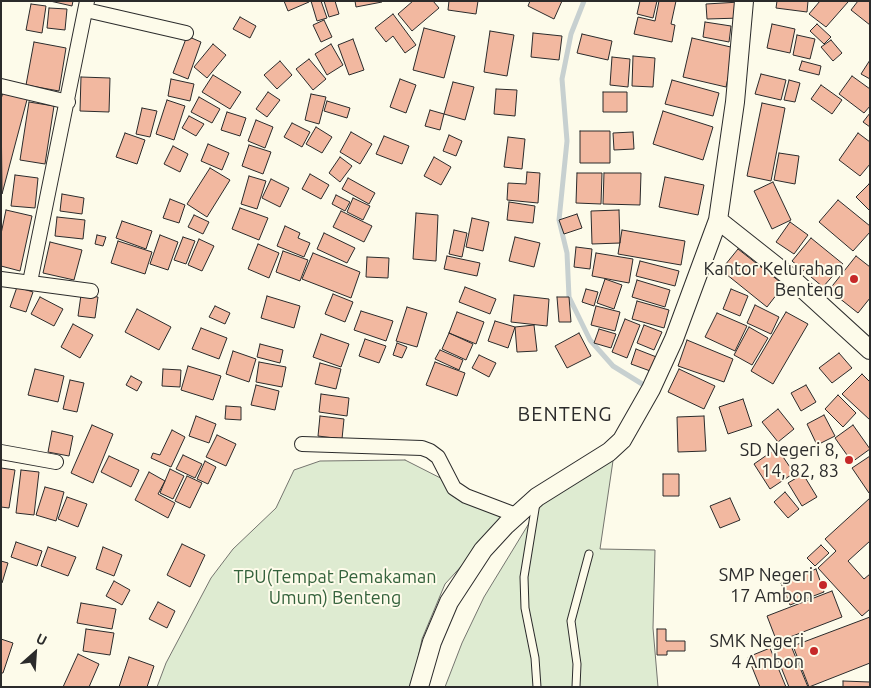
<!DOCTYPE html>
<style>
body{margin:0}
#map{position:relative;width:871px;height:688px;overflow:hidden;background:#fdfbea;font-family:Ubuntu,sans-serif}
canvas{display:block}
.frame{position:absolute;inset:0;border:2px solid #2b2b2b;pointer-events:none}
.north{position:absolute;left:10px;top:628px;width:50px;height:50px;-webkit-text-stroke:4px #fdfbea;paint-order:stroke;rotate:26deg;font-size:14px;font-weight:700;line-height:20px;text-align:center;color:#2b2b2b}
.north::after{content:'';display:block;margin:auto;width:18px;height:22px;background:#2b2b2b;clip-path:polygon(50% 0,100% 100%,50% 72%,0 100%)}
</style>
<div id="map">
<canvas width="871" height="688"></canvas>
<div class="frame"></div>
<div class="north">U</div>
</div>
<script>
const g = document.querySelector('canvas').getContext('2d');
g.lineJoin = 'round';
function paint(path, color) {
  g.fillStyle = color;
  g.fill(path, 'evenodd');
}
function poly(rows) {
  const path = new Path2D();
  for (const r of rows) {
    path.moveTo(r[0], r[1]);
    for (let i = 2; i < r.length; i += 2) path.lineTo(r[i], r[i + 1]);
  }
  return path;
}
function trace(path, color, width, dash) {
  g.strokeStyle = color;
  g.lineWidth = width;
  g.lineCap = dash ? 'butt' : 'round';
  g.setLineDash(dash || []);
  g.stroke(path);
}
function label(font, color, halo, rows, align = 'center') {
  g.font = font + ' Ubuntu,sans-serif';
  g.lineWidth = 4;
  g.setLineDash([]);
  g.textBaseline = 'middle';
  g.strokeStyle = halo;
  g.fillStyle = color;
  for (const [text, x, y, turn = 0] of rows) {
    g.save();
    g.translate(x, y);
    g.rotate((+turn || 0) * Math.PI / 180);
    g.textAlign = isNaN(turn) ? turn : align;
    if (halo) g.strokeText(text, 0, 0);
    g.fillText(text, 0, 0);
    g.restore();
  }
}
const green = poly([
 [614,454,600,549,655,550,653,628,658,687,445,687,462,643,484,597,542,502,614,454],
 [405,460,470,493,507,508,488,537,445,584,422,639,412,687,157,687,166,663,211,578,233,549,276,508,294,470,320,461,405,460]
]);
paint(green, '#deebd1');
trace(green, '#74746e', 1);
trace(poly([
 [584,1,571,34,562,79,567,141,559,220,567,253,569,297,590,340,613,366,647,387]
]), '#c7d0d0', 5);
const building = poly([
 [50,1,73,1,72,6,50,1],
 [284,1,309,1,309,2,288,11,284,1],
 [311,1,321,1,327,18,317,21,311,1],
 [324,1,335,1,339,14,329,17,324,1],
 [355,1,382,1,382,2,356,7,355,1],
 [413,1,433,1,439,8,412,31,398,14,413,1],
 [449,1,478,1,476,14,448,10,449,1],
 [530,1,562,1,554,19,528,6,530,1],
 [640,1,657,1,653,18,637,14,640,1],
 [659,1,676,1,671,24,675,25,672,42,634,34,638,17,655,21,659,1],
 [777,1,808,1,807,12,776,8,777,1],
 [820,1,846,1,848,2,826,27,809,14,820,1],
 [858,1,870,1,870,25,851,10,858,1],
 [740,2,741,18,707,19,706,4,740,2],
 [31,4,46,6,42,33,26,30,31,4],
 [49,8,67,9,65,30,47,28,49,8],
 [393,14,416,45,405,53,393,36,386,42,375,28,393,14],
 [240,17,256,26,250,38,233,29,240,17],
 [324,20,332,37,321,42,313,25,324,20],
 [705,22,731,26,729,42,703,37,705,22],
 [772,24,795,29,790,53,767,48,772,24],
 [817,24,831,37,824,44,810,31,817,24],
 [424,28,455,36,444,78,413,70,424,28],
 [490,31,514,35,507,76,484,72,490,31],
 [533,33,562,36,559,60,531,57,533,33],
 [582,34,612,41,608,60,577,53,582,34],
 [797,35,815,39,810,59,793,55,797,35],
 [187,36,201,42,188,79,173,73,187,36],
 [692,38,735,48,726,87,683,77,692,38],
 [353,39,364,70,349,75,338,45,353,39],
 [831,40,842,53,833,61,821,47,831,40],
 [34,42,66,48,59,91,26,85,34,42],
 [213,44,226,55,207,78,194,67,213,44],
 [331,44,343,65,327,75,315,54,331,44],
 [633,56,655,58,653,87,632,86,633,56],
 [612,57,630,59,628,87,610,85,612,57],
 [309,59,326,79,313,90,296,69,309,59],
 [870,60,870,79,861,74,870,60],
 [280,61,292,75,277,89,264,75,280,61],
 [802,61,821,66,819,75,799,70,802,61],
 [761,74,786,80,781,100,755,94,761,74],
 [213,75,241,92,230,109,202,92,213,75],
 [852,76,870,89,870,106,864,113,839,94,852,76],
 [81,77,110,78,109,112,80,111,81,77],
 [171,79,194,84,190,101,168,96,171,79],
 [400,79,416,85,406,113,390,107,400,79],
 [672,80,719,93,713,116,665,104,672,80],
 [789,80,800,83,795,102,784,100,789,80],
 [453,82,474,87,465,120,444,114,453,82],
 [821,85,842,100,832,114,811,99,821,85],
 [4,89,28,96,2,194,1,99,4,89],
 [496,89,517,90,515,116,494,114,496,89],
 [268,92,280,100,267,117,256,109,268,92],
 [603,92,627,92,627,112,603,112,603,92],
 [311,94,326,97,319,124,305,120,311,94],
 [199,97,220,109,212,123,191,112,199,97],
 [167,100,185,106,174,140,156,134,167,100],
 [327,101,350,108,347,118,324,111,327,101],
 [29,102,54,106,45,164,20,160,29,102],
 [762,103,785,108,771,181,747,176,762,103],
 [142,108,157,111,150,137,136,134,142,108],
 [430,110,444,114,440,130,425,126,430,110],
 [663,111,713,127,703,160,653,144,663,111],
 [227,112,246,118,240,136,221,130,227,112],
 [870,113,870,127,863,122,870,113],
 [189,116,204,124,196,136,182,128,189,116],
 [256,120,273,127,265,148,248,141,256,120],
 [292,123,310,132,302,147,284,137,292,123],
 [316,127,332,137,322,153,306,144,316,127],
 [580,131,610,131,610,163,580,163,580,131],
 [351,132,372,144,360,164,340,152,351,132],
 [633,132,634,149,614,150,613,133,633,132],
 [125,133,145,140,137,164,116,157,125,133],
 [858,133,870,142,870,164,860,176,839,160,858,133],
 [449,135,462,141,456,156,443,151,449,135],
 [384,136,409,146,402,164,376,154,384,136],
 [508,137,525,139,522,169,504,167,508,137],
 [208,144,229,153,222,170,201,161,208,144],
 [249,145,271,152,263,174,242,166,249,145],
 [173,146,188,154,180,172,164,164,173,146],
 [779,153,799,156,795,184,774,180,779,153],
 [340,157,352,166,340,182,329,173,340,157],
 [434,157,451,167,441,185,424,176,434,157],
 [210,168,230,180,207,217,187,204,210,168],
 [527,172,540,173,538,203,507,200,508,183,526,184,527,172],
 [577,173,602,173,601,204,576,203,577,173],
 [604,173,641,173,640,205,603,204,604,173],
 [310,174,329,185,321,199,302,189,310,174],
 [15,175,38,178,35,208,11,206,15,175],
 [249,176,266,181,257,209,241,204,249,176],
 [665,177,704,185,698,215,659,207,665,177],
 [348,178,375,193,369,204,342,189,348,178],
 [271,179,289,188,280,207,262,198,271,179],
 [773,182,791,220,772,229,754,191,773,182],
 [869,184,870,185,870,211,856,197,869,184],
 [62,194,84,198,82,214,60,211,62,194],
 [336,195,350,202,345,211,332,204,336,195],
 [353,198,370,206,363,220,347,212,353,198],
 [170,199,185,205,179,223,163,218,170,199],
 [838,200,870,226,870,232,853,251,819,222,838,200],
 [509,202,535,206,533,223,507,220,509,202],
 [240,208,268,218,259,240,232,229,240,208],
 [6,210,32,216,20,271,1,266,1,234,6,210],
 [619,210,620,243,592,244,591,211,619,210],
 [341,211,372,226,364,242,333,227,341,211],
 [416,213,438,215,436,261,413,259,416,213],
 [577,214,582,228,564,234,559,220,577,214],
 [194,215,209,222,203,234,188,227,194,215],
 [57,217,85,220,83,239,55,236,57,217],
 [472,218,489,222,483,251,466,247,472,218],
 [122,221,152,231,146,249,116,238,122,221],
 [790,222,808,235,794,254,776,242,790,222],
 [285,226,300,233,298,238,310,243,304,257,277,246,285,226],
 [454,230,467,233,462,257,449,254,454,230],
 [622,230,685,241,681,265,618,254,622,230],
 [324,233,355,248,347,263,317,249,324,233],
 [97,235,106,237,103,246,95,244,97,235],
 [160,235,178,242,168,270,150,264,160,235],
 [183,237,195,241,186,264,174,260,183,237],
 [515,237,540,243,534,267,509,261,515,237],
 [811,238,843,264,823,287,792,261,811,238],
 [199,239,214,246,202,271,188,265,199,239],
 [118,241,152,252,145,274,111,263,118,241],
 [50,242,82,250,74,280,43,273,50,242],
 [258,244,279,253,269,278,248,269,258,244],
 [576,247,592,249,590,269,574,267,576,247],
 [738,249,784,285,767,307,721,270,738,249],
 [283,251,308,260,300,281,276,272,283,251],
 [313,253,360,272,351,298,302,279,313,253],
 [596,253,633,259,629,283,592,276,596,253],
 [447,256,480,263,477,276,444,269,447,256],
 [856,256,870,267,870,298,858,313,829,290,856,256],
 [367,257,389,258,388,278,366,277,367,257],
 [640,261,679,271,675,286,636,276,640,261],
 [605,279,622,285,614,309,597,303,605,279],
 [637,280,670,290,665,307,632,297,637,280],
 [17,287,33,292,26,312,10,307,17,287],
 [465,287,496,299,490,314,459,302,465,287],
 [586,289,598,292,594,306,582,302,586,289],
 [731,289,748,296,740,316,723,309,731,289],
 [333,294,353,302,345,322,325,314,333,294],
 [81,295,98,297,95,318,78,316,81,295],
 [514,295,549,299,547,326,511,322,514,295],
 [267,296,300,306,294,328,261,318,267,296],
 [40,297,63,309,54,326,31,314,40,297],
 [557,297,569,297,571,322,559,322,557,297],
 [637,301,669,310,664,328,632,319,637,301],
 [755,305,779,317,771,334,747,323,755,305],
 [215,306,230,313,225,324,209,317,215,306],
 [596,306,620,312,615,331,591,325,596,306],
 [407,307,427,313,417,347,396,341,407,307],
 [137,309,171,327,159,350,125,332,137,309],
 [361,311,393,321,386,341,354,330,361,311],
 [457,312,484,322,476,344,449,333,457,312],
 [786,312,808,324,773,384,751,371,786,312],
 [717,313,747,326,735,351,705,337,717,313],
 [625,319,640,325,627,358,612,352,625,319],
 [495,321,515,327,508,348,488,341,495,321],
 [73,324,93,335,80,358,61,347,73,324],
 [534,325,537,351,517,352,515,327,534,325],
 [644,325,662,332,654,350,637,343,644,325],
 [749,327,768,338,752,365,734,355,749,327],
 [201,328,227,338,219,359,192,349,201,328],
 [599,329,616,334,611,348,594,343,599,329],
 [449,333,473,344,466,360,442,349,449,333],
 [579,333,591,356,567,368,555,346,579,333],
 [321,334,349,344,341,367,313,357,321,334],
 [365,339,386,346,379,363,359,356,365,339],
 [687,340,733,359,724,382,678,366,687,340],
 [397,343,407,347,402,358,393,355,397,343],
 [260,344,283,350,280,363,257,357,260,344],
 [636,349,659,358,653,372,631,364,636,349],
 [440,350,463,360,459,370,435,359,440,350],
 [233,351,256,359,249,382,226,374,233,351],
 [839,353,852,368,832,383,819,368,839,353],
 [479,355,496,363,489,377,472,368,479,355],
 [259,362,286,367,282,387,256,382,259,362],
 [435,362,465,373,457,396,426,385,435,362],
 [320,363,341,369,336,389,315,384,320,363],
 [188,366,221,376,213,400,181,390,188,366],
 [35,369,64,376,58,402,28,395,35,369],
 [163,369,181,370,180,387,162,386,163,369],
 [679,369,715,386,704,409,668,392,679,369],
 [862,374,870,382,870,420,842,394,862,374],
 [131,376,142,382,137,391,126,385,131,376],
 [70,380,84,383,77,412,63,409,70,380],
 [256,385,279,391,275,410,251,405,256,385],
 [806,385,816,402,801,411,791,393,806,385],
 [321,394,349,398,347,416,319,412,321,394],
 [838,395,856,413,843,427,825,409,838,395],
 [743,399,752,426,728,434,719,407,743,399],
 [226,406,241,407,241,420,225,419,226,406],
 [778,409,794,429,778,442,762,422,778,409],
 [824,415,835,436,817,445,807,424,824,415],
 [196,416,216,424,209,443,189,436,196,416],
 [320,416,344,419,342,439,318,436,320,416],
 [704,416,706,451,678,452,677,417,704,416],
 [92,425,113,434,93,483,71,473,92,425],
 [853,425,870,449,852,462,835,438,853,425],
 [172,430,185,437,171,467,151,458,153,453,160,455,172,430],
 [52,431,73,436,69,456,48,452,52,431],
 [217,435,236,444,226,466,206,457,217,435],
 [777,448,794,473,770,489,754,464,777,448],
 [183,455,202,464,195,478,176,469,183,455],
 [109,456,139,470,131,487,101,472,109,456],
 [870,456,870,493,869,493,852,468,870,456],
 [205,461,216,467,208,484,197,479,205,461],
 [1,468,15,470,9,508,1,507,1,468],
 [170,469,184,476,173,499,160,493,170,469],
 [21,470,39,472,34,515,16,513,21,470],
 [149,472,165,481,158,494,175,503,168,518,135,500,149,472],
 [663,474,679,474,679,496,663,496,663,474],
 [803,474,817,497,802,506,788,483,803,474],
 [187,476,202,483,190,508,175,501,187,476],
 [45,487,64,492,56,521,36,515,45,487],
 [785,492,799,509,788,518,774,502,785,492],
 [67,497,87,504,78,527,58,519,67,497],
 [730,498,740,520,720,528,710,506,730,498],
 [870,498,870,541,848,561,864,579,870,574,870,609,862,616,818,568,836,551,825,539,870,498],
 [16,542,42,551,37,566,11,557,16,542],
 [182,544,205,555,190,587,167,575,182,544],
 [821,545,829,553,815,566,807,558,821,545],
 [48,547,76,557,68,576,41,566,48,547],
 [103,547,122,555,114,576,96,569,103,547],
 [1,561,8,563,2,583,1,583,1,561],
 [816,569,824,592,790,605,781,583,816,569],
 [114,581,130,590,122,605,106,596,114,581],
 [832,591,842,617,777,642,767,616,832,591],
 [158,602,175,611,167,628,149,619,158,602],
 [81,603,116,609,112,629,77,623,81,603],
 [870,617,870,663,809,687,793,646,870,617],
 [86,629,114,633,110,655,83,651,86,629],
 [657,629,666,629,666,641,685,641,685,651,667,651,667,655,657,655,657,629],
 [1,639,13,643,3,673,1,673,1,639],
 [789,641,808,687,789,687,773,647,789,641],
 [770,648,786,687,760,687,748,657,770,648],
 [78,654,99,664,89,687,63,687,78,654],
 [129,657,154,666,147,687,119,687,129,657],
 [843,681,870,682,870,687,843,687,843,681]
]);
paint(building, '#f2b8a0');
trace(building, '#2b2b2b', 1);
const service = poly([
 [536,503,524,577,525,608,535,658,537,687],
 [576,687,577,664,571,621,589,554]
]);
const minor = poly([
 [86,10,186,33],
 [1,86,68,102],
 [1,279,91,291],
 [30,282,87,1],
 [302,444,422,448,430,451,438,457,454,488,466,496,516,515],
 [1,452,56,462]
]);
const tertiary = poly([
 [718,220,790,277,870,350],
 [419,687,432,642,449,602,483,550,506,525,537,497,609,452,622,440,651,389,674,339,718,220,735,102,744,1]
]);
trace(service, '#2b2b2b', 9);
trace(minor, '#2b2b2b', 16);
trace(tertiary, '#2b2b2b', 20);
trace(service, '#fdfbea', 7);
trace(minor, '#fdfbea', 14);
trace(tertiary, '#fdfbea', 18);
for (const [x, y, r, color] of [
 [854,279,5,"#c62828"],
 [849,460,5,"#c62828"],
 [823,585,5,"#c62828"],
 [814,651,5,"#c62828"]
]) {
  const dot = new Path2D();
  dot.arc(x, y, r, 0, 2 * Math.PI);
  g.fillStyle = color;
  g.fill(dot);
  trace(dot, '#fdfbea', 2);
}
label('18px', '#2b2b2b', '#fdfbea', [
 ["Kantor Kelurahan",844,269],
 ["Benteng",844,290],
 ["SD Negeri 8,",839,450],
 ["14, 82, 83",839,471],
 ["SMP Negeri",813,575],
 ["17 Ambon",813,596],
 ["SMK Negeri",804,641],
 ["4 Ambon",804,662]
], 'right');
label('18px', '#34623c', '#fdfbea', [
 ["TPU(Tempat Pemakaman",335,577],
 ["Umum) Benteng",335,598]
]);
g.letterSpacing = '1px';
label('20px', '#2b2b2b', '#fdfbea', [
 ["BENTENG",565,414]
]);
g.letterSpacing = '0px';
</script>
